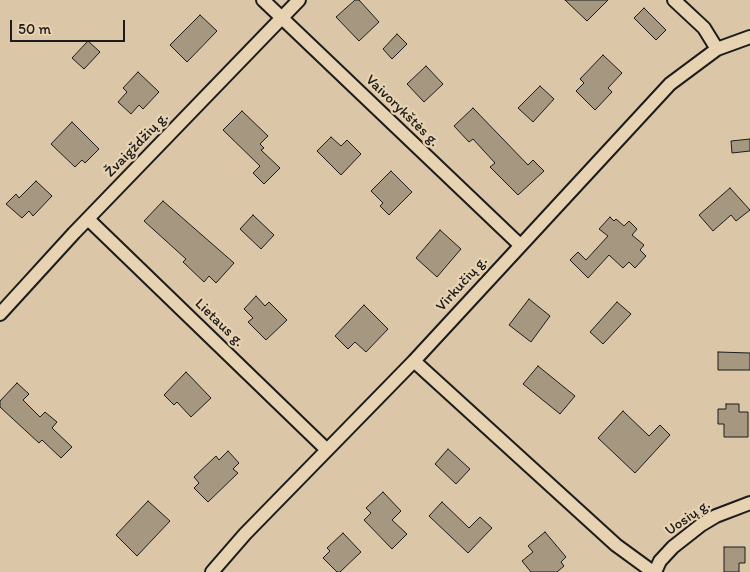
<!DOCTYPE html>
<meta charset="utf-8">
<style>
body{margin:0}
#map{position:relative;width:750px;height:572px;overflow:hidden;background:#dbc7a8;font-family:Itim,sans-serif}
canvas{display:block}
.scale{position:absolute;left:10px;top:20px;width:115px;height:22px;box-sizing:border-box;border:2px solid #1c1c1c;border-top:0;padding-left:6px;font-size:15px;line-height:18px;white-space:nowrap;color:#1c1c1c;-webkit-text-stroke:4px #e7d2b1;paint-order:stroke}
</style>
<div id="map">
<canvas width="750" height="572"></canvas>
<div class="scale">50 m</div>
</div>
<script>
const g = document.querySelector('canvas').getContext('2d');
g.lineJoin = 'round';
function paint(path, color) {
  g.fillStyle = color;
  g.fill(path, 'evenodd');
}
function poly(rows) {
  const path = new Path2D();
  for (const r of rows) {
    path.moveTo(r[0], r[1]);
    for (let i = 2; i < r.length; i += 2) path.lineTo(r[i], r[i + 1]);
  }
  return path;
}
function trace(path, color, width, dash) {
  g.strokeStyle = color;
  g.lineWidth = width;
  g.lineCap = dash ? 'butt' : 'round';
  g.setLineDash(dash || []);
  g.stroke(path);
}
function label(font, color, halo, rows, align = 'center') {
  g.font = font + ' Itim,sans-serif';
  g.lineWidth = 4.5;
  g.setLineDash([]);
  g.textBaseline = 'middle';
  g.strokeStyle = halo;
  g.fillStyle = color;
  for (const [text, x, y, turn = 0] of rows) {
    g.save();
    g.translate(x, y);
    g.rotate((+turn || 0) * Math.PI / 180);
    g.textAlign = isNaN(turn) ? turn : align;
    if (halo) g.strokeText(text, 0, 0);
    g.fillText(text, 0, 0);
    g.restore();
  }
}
const building = poly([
 [355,0,359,0,379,22,359,41,336,17,355,0],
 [565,0,608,0,587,21,565,0],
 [644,8,666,30,656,40,634,18,644,8],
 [200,15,217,31,187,62,170,45,200,15],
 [397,34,407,44,392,59,383,49,397,34],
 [88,41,100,52,84,69,72,58,88,41],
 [603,55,622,73,608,88,612,92,595,110,576,91,584,83,580,79,603,55],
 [426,66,443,84,424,102,407,84,426,66],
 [138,72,159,92,143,109,139,105,131,114,118,102,127,92,123,88,138,72],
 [540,86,554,99,533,122,518,108,540,86],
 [473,108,528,165,533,160,544,171,518,195,490,167,495,163,473,139,469,142,454,126,473,108],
 [242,111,268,136,260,144,264,148,261,150,280,168,264,184,253,173,260,166,223,130,242,111],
 [72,122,99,149,85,163,82,160,75,167,51,144,72,122],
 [331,137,341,146,347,140,361,154,341,175,317,151,331,137],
 [750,139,750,151,732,153,731,141,750,139],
 [391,171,412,192,389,215,380,206,383,203,371,191,391,171],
 [36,181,52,196,33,216,29,211,22,218,6,204,16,194,19,198,36,181],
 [730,188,750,210,736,221,731,215,713,231,699,215,730,188],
 [163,201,234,263,216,283,209,276,204,282,183,262,186,259,144,221,163,201],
 [253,215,274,235,261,249,240,229,253,215],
 [610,217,614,221,616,219,624,226,629,221,637,229,632,235,644,245,640,250,646,256,635,268,629,262,623,268,609,255,588,278,570,260,578,252,586,260,608,236,599,229,610,217],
 [440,230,461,249,437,277,416,258,440,230],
 [256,296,265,306,269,302,287,320,266,340,248,322,253,318,244,309,256,296],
 [529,299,550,316,531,342,509,325,529,299],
 [617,302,631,314,603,344,590,332,617,302],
 [364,305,388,329,366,352,355,342,348,349,335,336,364,305],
 [718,352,750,353,750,370,718,370,718,352],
 [538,366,575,396,560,414,523,384,538,366],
 [186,372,211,398,191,417,177,402,174,405,164,395,186,372],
 [17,383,29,394,23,400,40,417,45,412,57,422,52,428,72,447,61,458,42,440,39,443,0,407,0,401,17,383],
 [726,404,739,404,739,412,748,412,748,437,724,437,724,424,718,424,718,409,726,409,726,404],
 [623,411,649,436,660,425,670,435,635,473,598,438,623,411],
 [448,449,470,469,456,484,435,464,448,449],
 [228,451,239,463,233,469,238,473,208,502,194,488,199,483,194,477,216,456,219,460,228,451],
 [383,492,401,511,392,520,407,534,392,549,364,520,371,513,366,508,383,492],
 [148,501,170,521,137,556,116,535,148,501],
 [442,502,469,528,480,517,492,528,468,553,429,516,442,502],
 [545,532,566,557,561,562,564,566,557,572,531,572,522,561,533,552,528,546,545,532],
 [343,533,361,552,340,572,337,572,323,558,330,551,327,548,343,533],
 [724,547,745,547,745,563,739,563,739,572,724,572,724,547]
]);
paint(building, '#a59780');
trace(building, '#1c1c1c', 1);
const minor = poly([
 [263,0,520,245],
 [674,0,704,28,717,49],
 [88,219,327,450],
 [0,314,74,233,299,0],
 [414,361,616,545,653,572],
 [212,572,245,534,414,361,670,84,717,49,750,37],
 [655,572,660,561,673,547,701,525,716,516,750,503]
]);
trace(minor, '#1c1c1c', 16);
trace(minor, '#e7d2b1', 12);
label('15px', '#1c1c1c', '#e7d2b1', [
 ["Vaivorykštės g.",402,111,44],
 ["Žvaigždžių g.",137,145,-46],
 ["Virkučių g.",462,284,-48],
 ["Lietaus g.",219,323,44],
 ["Uosių g.",688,518,-35]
]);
</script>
